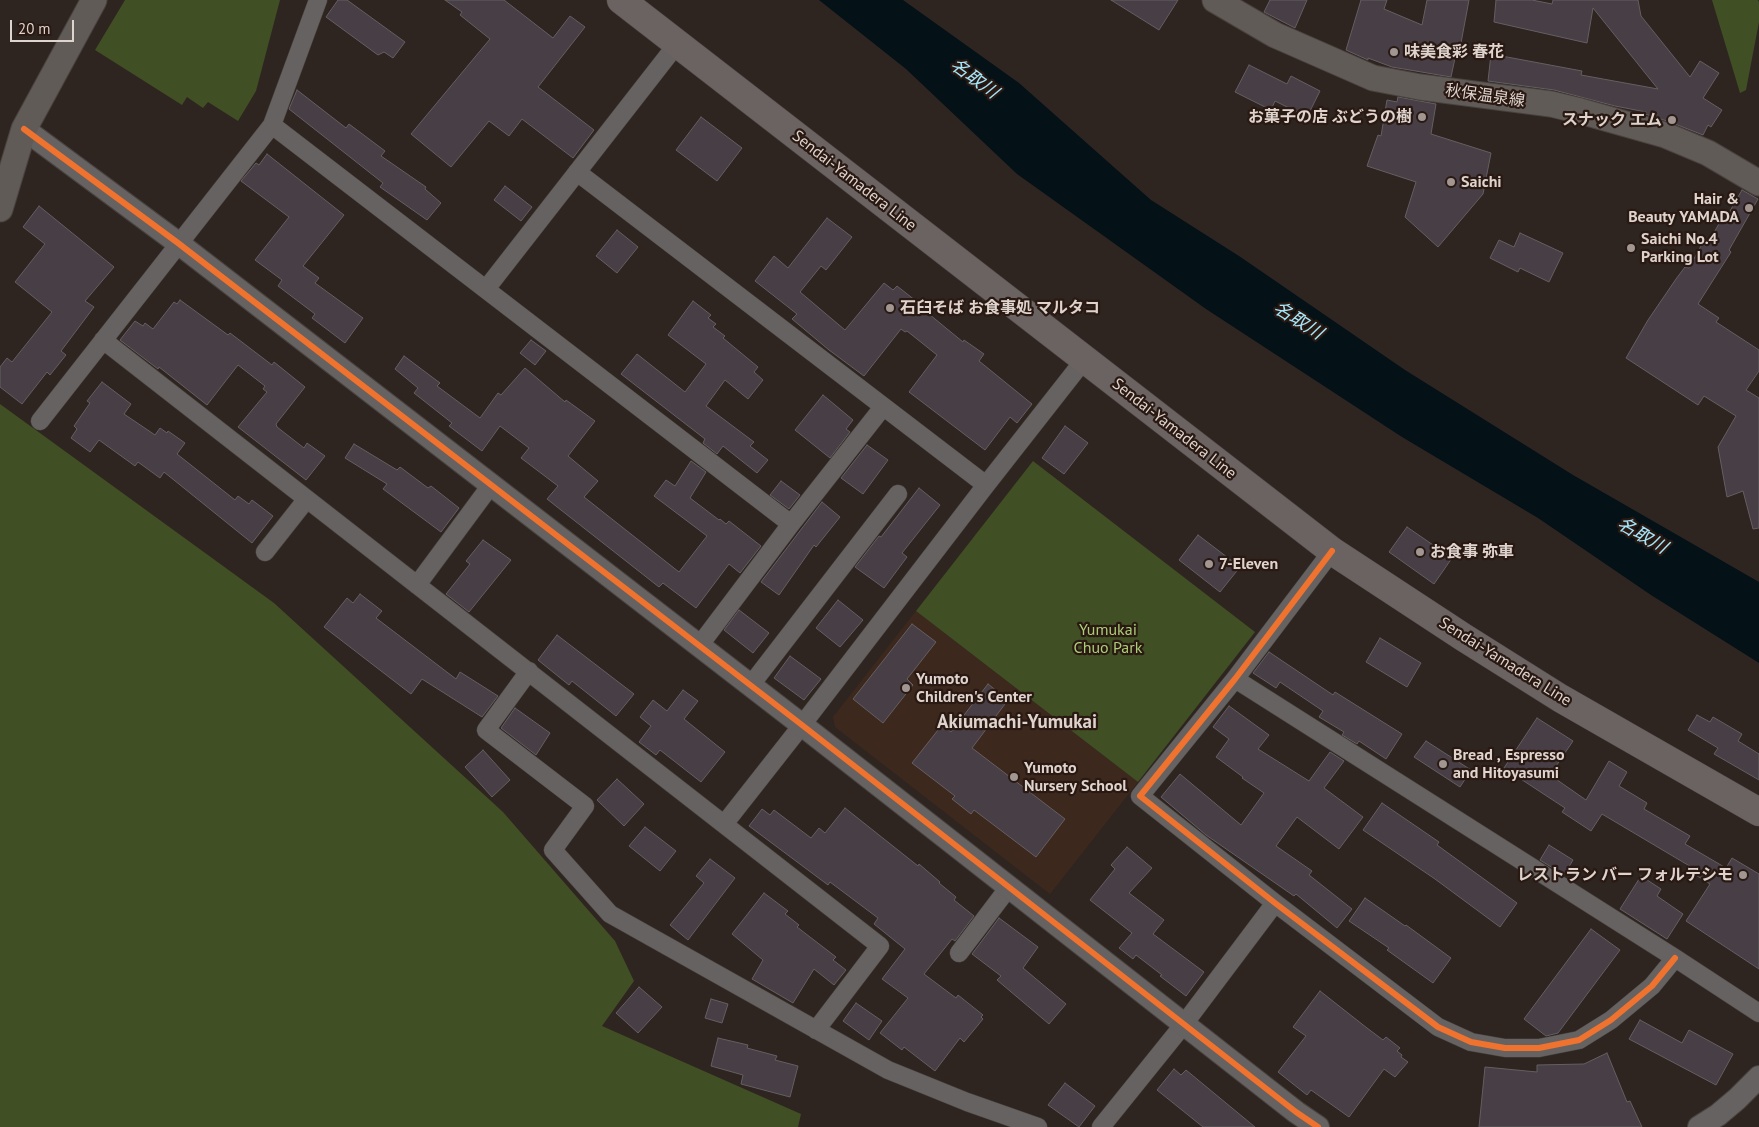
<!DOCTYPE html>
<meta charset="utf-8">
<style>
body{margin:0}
#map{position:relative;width:1759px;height:1127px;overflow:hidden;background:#2e2521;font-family:"PT Sans",sans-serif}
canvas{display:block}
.scale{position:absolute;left:10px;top:20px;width:64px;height:22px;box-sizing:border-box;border:2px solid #dfd3ce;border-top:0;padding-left:6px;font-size:15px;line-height:18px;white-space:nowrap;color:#dfd3ce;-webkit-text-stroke:4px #291912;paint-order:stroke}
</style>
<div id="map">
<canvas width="1759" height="1127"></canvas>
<div class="scale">20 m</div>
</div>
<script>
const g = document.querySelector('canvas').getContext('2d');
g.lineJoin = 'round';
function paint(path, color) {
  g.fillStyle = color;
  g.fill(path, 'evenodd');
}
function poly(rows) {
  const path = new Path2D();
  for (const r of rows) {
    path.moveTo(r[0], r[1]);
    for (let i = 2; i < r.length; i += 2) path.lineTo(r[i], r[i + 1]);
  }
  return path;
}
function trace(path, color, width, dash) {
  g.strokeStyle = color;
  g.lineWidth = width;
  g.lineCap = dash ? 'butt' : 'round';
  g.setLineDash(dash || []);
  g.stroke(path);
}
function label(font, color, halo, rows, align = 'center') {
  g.font = font + ' "PT Sans","Noto Sans JP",sans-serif';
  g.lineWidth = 4.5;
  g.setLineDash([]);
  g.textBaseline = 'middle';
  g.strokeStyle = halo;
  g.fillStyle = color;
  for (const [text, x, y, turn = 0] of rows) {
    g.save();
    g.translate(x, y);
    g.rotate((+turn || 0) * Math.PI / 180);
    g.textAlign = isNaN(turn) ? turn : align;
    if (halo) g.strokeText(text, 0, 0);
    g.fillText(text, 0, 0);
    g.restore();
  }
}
paint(poly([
 [916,611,1138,782,1050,894,835,727,833,717]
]), '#3d281e');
paint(poly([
 [125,0,280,0,256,91,238,121,208,102,203,108,187,97,182,105,95,50],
 [1712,0,1758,0,1759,2,1759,22,1746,90,1740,93],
 [0,404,274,603,503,812,615,941,634,981,602,1026,801,1114,798,1127,0,1127],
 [1033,461,1255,632,1138,782,916,611]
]), '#414f24');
paint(poly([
 [819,0,903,0,1019,83,1151,200,1239,256,1405,370,1573,475,1759,582,1759,663,1651,595,1538,518,1402,437,1206,309,1017,174,906,69]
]), '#041117');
const building = poly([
 [338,0,347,0,405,42,393,58,384,52,378,55,326,17,338,0],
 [445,0,504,0,553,38,570,16,585,27,538,87,594,130,573,158,522,119,509,136,489,121,451,167,411,134,490,39,460,15,462,12,445,0],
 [1111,0,1178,0,1159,30,1111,0],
 [1270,0,1307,0,1295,28,1264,12,1270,0],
 [1361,0,1387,0,1384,9,1422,25,1427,0,1469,0,1458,59,1455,58,1451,77,1392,67,1368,58,1368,60,1346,50,1361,0],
 [1496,0,1532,0,1552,4,1553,0,1638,0,1641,16,1690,77,1700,61,1719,73,1703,98,1722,110,1711,127,1708,125,1703,135,1670,122,1645,114,1646,112,1615,106,1554,90,1488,81,1491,54,1582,71,1581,75,1658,89,1593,8,1587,43,1494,22,1496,0],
 [1249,65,1287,84,1291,76,1320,91,1307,117,1275,101,1271,110,1235,92,1249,65],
 [297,90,346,128,349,124,385,151,381,156,426,187,425,189,441,203,427,220,380,187,383,183,289,109,297,90],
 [1398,97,1436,104,1431,134,1491,153,1483,194,1438,247,1405,217,1416,182,1367,166,1378,135,1381,136,1387,100,1397,102,1398,97],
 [701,117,742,148,717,181,676,150,701,117],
 [267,154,344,215,303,266,319,278,315,283,363,318,345,343,312,318,315,314,278,286,282,280,255,260,289,217,241,181,256,163,259,165,267,154],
 [505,186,532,207,521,221,494,200,505,186],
 [1742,190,1758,199,1729,250,1731,252,1698,304,1719,318,1716,322,1759,350,1759,371,1746,390,1759,398,1759,528,1753,529,1743,491,1727,497,1718,447,1736,416,1704,396,1698,405,1626,358,1648,320,1676,279,1685,267,1689,268,1702,244,1706,246,1723,217,1726,218,1742,190],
 [39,206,114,267,85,301,94,307,61,351,66,355,50,375,47,372,22,404,0,387,0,367,7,358,12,362,52,312,15,282,45,244,23,227,39,206],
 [827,218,852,237,826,270,821,266,800,292,845,330,884,283,893,290,897,286,925,308,924,310,963,342,964,340,984,354,979,361,1032,404,1017,423,1010,417,985,450,909,392,937,355,907,331,905,332,901,329,864,376,829,350,792,319,797,314,755,281,774,256,788,268,827,218],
 [617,230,638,247,617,273,596,256,617,230],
 [1520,233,1563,253,1549,282,1520,268,1518,272,1490,258,1499,240,1514,247,1520,233],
 [180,300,228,335,230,333,272,365,274,362,305,387,276,424,277,427,304,448,307,443,325,456,306,480,238,427,267,392,263,389,265,386,238,365,207,405,159,367,158,369,120,340,135,321,143,326,145,323,153,329,174,302,177,304,180,300],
 [693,301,711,315,708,318,716,324,713,327,725,336,723,338,758,367,754,372,763,380,748,399,725,380,706,406,754,442,750,446,768,460,757,473,723,446,717,454,703,443,705,439,621,374,637,354,685,392,706,364,668,335,693,301],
 [531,340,546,351,535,365,520,353,531,340],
 [404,356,440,383,437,386,480,418,498,393,501,395,525,368,565,402,566,400,595,421,568,456,598,481,584,497,679,572,707,536,654,496,666,480,675,486,691,461,706,472,690,498,719,520,720,519,726,524,729,521,761,546,740,573,729,564,696,608,663,583,659,587,547,499,558,486,521,458,529,448,500,426,482,451,449,426,452,423,414,393,418,388,395,369,404,356],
 [102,382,131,404,124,414,155,435,160,428,167,433,168,431,185,443,177,454,235,500,238,496,249,504,252,500,273,516,252,543,164,472,160,478,138,462,135,466,99,440,90,452,71,438,77,429,74,426,90,403,87,401,102,382],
 [823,395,853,420,846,429,850,432,830,458,795,430,823,395],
 [1065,426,1088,443,1064,474,1042,458,1065,426],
 [354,444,397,470,400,467,428,488,431,486,459,508,441,532,383,489,387,484,345,458,354,444],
 [867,445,888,460,863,494,841,478,867,445],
 [781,481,800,495,789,509,770,495,781,481],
 [919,488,940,505,902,553,907,557,884,588,855,567,879,536,881,537,919,488],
 [822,502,840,517,816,547,814,545,779,595,761,582,822,502],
 [1407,527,1452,558,1434,584,1389,552,1407,527],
 [1198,535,1240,567,1220,592,1179,560,1198,535],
 [483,540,511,560,469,612,446,594,470,564,466,561,483,540],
 [360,594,382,611,376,618,456,679,460,672,498,696,482,717,422,679,411,694,324,627,347,598,353,603,360,594],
 [838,600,863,620,840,647,816,628,838,600],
 [739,610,769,633,753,653,724,630,739,610],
 [912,624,936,642,907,679,913,685,883,723,853,699,912,624],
 [557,635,634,694,616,716,572,681,569,685,538,660,557,635],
 [1380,638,1421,663,1407,687,1366,662,1380,638],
 [1269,652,1333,695,1335,692,1402,734,1386,759,1359,741,1357,744,1342,735,1344,732,1319,717,1323,711,1280,682,1276,688,1253,673,1269,652],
 [790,656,821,679,804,700,774,678,790,656],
 [988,684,1008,700,972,748,1065,819,1036,857,974,810,971,814,952,799,955,796,912,763,942,725,951,732,988,684],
 [683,690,698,701,684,719,725,752,701,782,660,750,656,755,639,742,651,726,640,717,653,700,667,711,683,690],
 [1229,706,1269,735,1258,749,1309,781,1330,752,1344,761,1324,788,1363,817,1339,849,1297,817,1276,846,1312,871,1309,875,1352,909,1337,928,1296,894,1294,896,1206,835,1161,797,1180,774,1241,825,1264,793,1242,778,1243,777,1216,757,1229,739,1213,727,1229,706],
 [515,708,550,733,536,755,501,728,515,708],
 [1697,715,1710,722,1713,717,1742,734,1738,741,1759,754,1759,780,1714,754,1718,748,1688,730,1697,715],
 [1537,718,1573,741,1550,775,1586,800,1609,761,1627,772,1619,786,1647,803,1644,809,1690,836,1685,844,1726,868,1732,858,1759,874,1759,969,1686,921,1710,884,1691,872,1693,868,1602,814,1591,831,1562,812,1565,808,1504,768,1537,718],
 [1426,741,1471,770,1460,787,1414,757,1426,741],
 [483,750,510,780,492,797,465,767,483,750],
 [617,779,644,804,624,826,597,800,617,779],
 [1382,803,1439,842,1437,845,1517,903,1500,927,1435,879,1363,830,1382,803],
 [845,808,918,866,919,864,940,882,939,883,956,897,954,900,974,916,955,941,952,939,924,974,956,998,958,995,983,1015,981,1017,983,1019,964,1042,960,1038,935,1071,904,1047,902,1050,880,1033,908,998,882,979,905,949,874,924,878,918,830,882,828,885,749,826,762,809,770,815,774,810,811,838,819,828,825,833,845,808],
 [645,827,676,851,660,871,629,846,645,827],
 [1549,845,1573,860,1564,875,1540,860,1549,845],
 [1127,847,1152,868,1129,893,1164,920,1153,934,1204,972,1186,996,1160,976,1162,975,1136,955,1133,959,1119,948,1132,933,1090,900,1115,869,1111,865,1127,847],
 [710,859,735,878,688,940,670,925,704,883,696,876,710,859],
 [1641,876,1661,889,1657,896,1683,914,1667,939,1620,909,1641,876],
 [764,893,788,911,785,914,799,925,797,927,836,957,833,960,846,970,834,985,814,969,793,1003,752,979,763,960,732,934,764,893],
 [1365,898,1405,926,1406,925,1451,958,1433,983,1387,950,1389,948,1349,921,1365,898],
 [999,918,1038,947,1023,968,1066,1004,1049,1024,997,980,1001,976,972,954,999,918],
 [1591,929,1620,950,1558,1033,1546,1036,1524,1019,1591,929],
 [639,987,662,1007,638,1033,616,1013,639,987],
 [1320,991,1367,1028,1383,1040,1386,1037,1400,1048,1397,1051,1402,1055,1401,1057,1408,1062,1395,1077,1384,1069,1349,1117,1311,1090,1307,1095,1278,1072,1306,1036,1293,1027,1320,991],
 [711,999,728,1004,722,1023,705,1018,711,999],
 [856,1003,882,1021,869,1040,843,1021,856,1003],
 [1640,1020,1682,1043,1689,1030,1733,1054,1716,1085,1629,1039,1640,1020],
 [718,1038,748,1045,747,1048,777,1056,775,1060,798,1066,790,1097,741,1084,743,1075,711,1066,718,1038],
 [1607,1053,1627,1102,1630,1101,1642,1127,1479,1127,1485,1067,1537,1072,1537,1065,1584,1064,1607,1053],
 [1174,1069,1181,1075,1186,1070,1255,1127,1203,1127,1157,1090,1174,1069],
 [1065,1083,1095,1106,1079,1127,1048,1105,1065,1083]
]);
paint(building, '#473e46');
trace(building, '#655f61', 1);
const minor = poly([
 [272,125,791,524],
 [577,172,986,485],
 [486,289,677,44],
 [103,340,880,946,816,1030],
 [40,421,272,125,318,0],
 [1332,551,1235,679,1140,796,1275,903,1438,1027,1471,1042,1505,1048,1539,1048,1579,1040,1611,1020,1652,986,1675,958],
 [265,552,306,500],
 [417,585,491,485],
 [699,646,791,524,883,407],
 [529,671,486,730,585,806,553,850,610,914,888,1070,967,1102,1038,1127],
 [1235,679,1675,958,1759,1013],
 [750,686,898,494],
 [725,823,802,725,986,485,1084,360],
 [959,953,1009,887],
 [1101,1127,1184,1024,1275,903]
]);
const tertiary = poly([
 [24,129,178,243,802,725,1296,1112,1318,1127],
 [1699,1127,1718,1115,1737,1099,1759,1077]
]);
const secondary = poly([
 [1215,0,1275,35,1373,78,1420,87,1551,104,1580,111,1665,135,1708,153,1759,183],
 [0,209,24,129,94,0]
]);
const primary = poly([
 [621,0,1332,551,1463,637,1560,698,1759,812]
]);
trace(minor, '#49423e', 19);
trace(tertiary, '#49423e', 24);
trace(secondary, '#49423e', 27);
trace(primary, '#49423e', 29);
trace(minor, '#666261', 18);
trace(tertiary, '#666261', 22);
trace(secondary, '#615b58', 25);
trace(primary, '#6a6361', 28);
trace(poly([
 [24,129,178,243,802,725,1296,1112,1318,1127],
 [1332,551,1235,679,1140,796,1275,903,1438,1027,1471,1042,1505,1048,1539,1048,1579,1040,1611,1020,1652,986,1675,958]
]), '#ef722f', 6);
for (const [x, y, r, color] of [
 [1394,52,5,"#a19691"],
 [1422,117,5,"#a19691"],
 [1672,120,5,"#a19691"],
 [1451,182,5,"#a19691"],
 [1749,208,5,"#a19691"],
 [1631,248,5,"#a19691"],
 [890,308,5,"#a19691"],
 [1420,552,5,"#a19691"],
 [1209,564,5,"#a19691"],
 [906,688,5,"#a19691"],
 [1443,764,5,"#a19691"],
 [1014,777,5,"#a19691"],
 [1743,875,5,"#a19691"]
]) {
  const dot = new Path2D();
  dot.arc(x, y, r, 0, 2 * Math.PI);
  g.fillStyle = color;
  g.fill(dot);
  trace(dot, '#291912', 2);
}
label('bold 16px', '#dfd3ce', '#291912', [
 ["味美食彩 春花",1404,52],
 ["お菓子の店 ぶどうの樹",1412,117,"right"],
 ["スナック エム",1662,120,"right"],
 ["Saichi",1461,182],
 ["Hair &",1739,199,"right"],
 ["Beauty YAMADA",1739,217,"right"],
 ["Saichi No.4",1641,239],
 ["Parking Lot",1641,257],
 ["石臼そば お食事処 マルタコ",900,308],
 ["お食事 弥車",1430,552],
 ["7-Eleven",1219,564],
 ["Yumoto",916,679],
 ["Children's Center",916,697],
 ["Bread , Espresso",1453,755],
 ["and Hitoyasumi",1453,773],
 ["Yumoto",1024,768],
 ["Nursery School",1024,786],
 ["レストラン バー フォルテシモ",1733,875,"right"]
], 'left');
label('16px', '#dfd3ce', '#291912', [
 ["秋保温泉線",1485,96,8],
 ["Sendai-Yamadera Line",854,181,38],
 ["Sendai-Yamadera Line",1174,429,38],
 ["Sendai-Yamadera Line",1505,662,32]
]);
label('16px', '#acce77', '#291912', [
 ["Yumukai",1108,630],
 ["Chuo Park",1108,648]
]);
label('italic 18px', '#a5e6fb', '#291912', [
 ["名取川",974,79,36],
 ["名取川",1298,321,32],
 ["名取川",1642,536,30]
]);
label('bold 19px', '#dfd3ce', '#291912', [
 ["Akiumachi-Yumukai",1017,723]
]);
</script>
